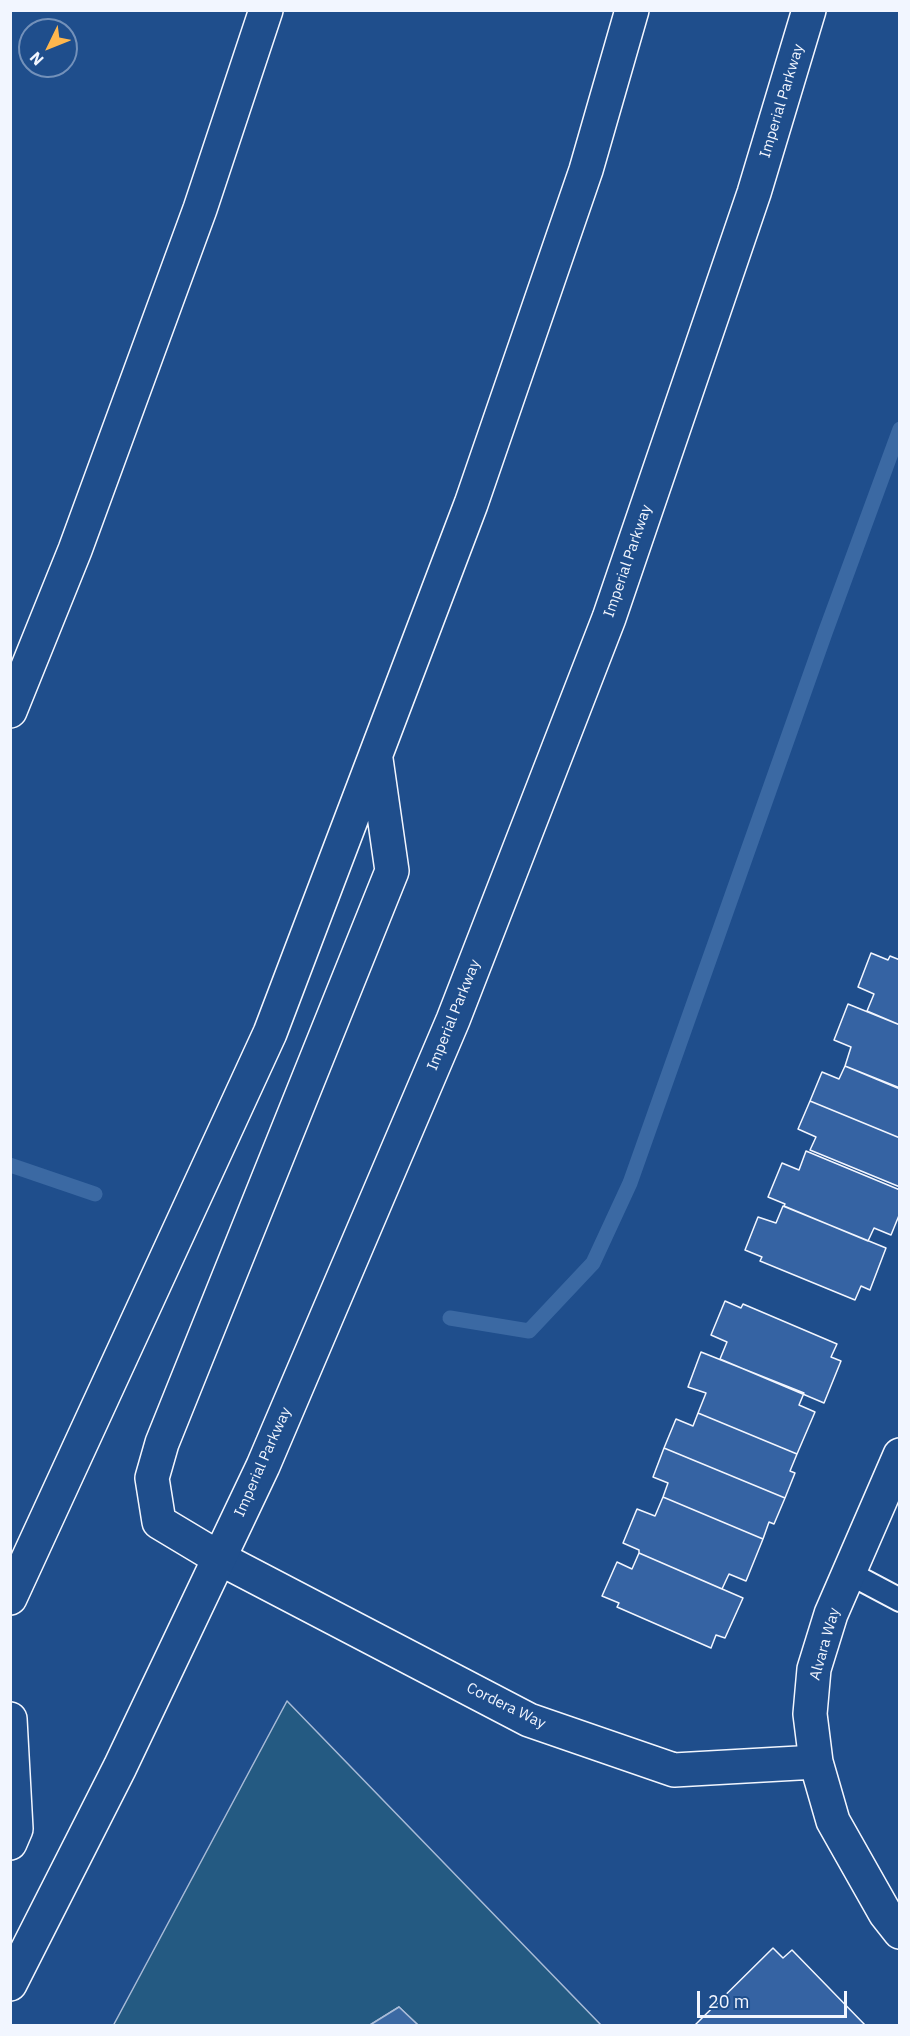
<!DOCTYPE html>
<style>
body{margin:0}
#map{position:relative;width:910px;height:2036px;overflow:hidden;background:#1f4e8c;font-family:"IBM Plex Sans",sans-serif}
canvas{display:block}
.frame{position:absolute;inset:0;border:12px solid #f2f6ff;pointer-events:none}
.north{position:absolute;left:18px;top:18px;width:60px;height:60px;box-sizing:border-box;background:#1f4e8c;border:2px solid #7391ba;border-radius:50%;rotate:227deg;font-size:16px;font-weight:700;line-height:24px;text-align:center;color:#f2f6ff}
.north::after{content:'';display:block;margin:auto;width:21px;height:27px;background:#ffb74d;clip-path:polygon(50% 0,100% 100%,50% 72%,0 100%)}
.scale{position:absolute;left:697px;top:1991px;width:150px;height:27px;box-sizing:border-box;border:3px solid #f2f6ff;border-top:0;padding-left:8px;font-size:18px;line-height:21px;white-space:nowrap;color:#f2f6ff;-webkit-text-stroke:4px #1f4e8c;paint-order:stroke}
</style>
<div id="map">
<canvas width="910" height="2036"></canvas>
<div class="frame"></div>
<div class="north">N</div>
<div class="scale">20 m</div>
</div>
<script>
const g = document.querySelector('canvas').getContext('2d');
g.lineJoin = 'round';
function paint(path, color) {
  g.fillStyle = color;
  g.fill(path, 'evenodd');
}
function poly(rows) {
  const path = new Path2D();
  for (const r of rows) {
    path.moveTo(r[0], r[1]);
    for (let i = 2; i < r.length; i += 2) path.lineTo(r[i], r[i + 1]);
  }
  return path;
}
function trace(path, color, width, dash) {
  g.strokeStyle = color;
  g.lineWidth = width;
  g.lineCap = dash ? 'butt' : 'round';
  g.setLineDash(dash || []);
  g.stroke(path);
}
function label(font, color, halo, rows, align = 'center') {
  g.font = font + ' "IBM Plex Sans",sans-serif';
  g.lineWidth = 4.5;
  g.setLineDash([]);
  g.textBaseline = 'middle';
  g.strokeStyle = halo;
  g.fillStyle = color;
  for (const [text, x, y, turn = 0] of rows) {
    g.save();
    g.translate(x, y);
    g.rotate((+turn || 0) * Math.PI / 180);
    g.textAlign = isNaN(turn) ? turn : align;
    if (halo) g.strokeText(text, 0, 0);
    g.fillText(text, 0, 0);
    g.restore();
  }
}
const green = poly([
 [287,1701,601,2025,418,2025,399,2007,370,2025,113,2026,287,1701]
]);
paint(green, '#245a82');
trace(green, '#a8bbd7', 1.5);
const water = poly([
 [399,2007,418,2025,370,2025,399,2007]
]);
paint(water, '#3b69a3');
trace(water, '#a8bbd7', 1.5);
trace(poly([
 [10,1165,95,1194],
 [450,1318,529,1331,593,1263,630,1183,825,633,900,429]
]), '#3b69a3', 15);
const building = poly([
 [871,953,888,960,890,956,900,960,900,1025,867,1011,874,994,858,987,871,953],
 [848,1004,900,1025,900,1088,845,1066,851,1047,834,1040,848,1004],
 [845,1066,900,1089,900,1138,810,1101,822,1072,839,1079,845,1066],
 [810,1101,900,1138,900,1187,810,1150,816,1137,798,1129,810,1101],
 [806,1151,900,1190,900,1213,891,1235,874,1228,868,1241,784,1206,785,1204,768,1197,782,1163,799,1170,806,1151],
 [783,1206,886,1248,870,1290,861,1286,855,1300,760,1261,762,1257,745,1250,758,1217,776,1223,783,1206],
 [725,1301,741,1308,743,1304,837,1344,831,1357,841,1361,824,1403,720,1359,727,1342,711,1335,725,1301],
 [701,1352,804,1393,799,1405,815,1412,797,1454,698,1413,706,1393,688,1387,701,1352],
 [698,1413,797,1454,790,1471,795,1473,785,1498,664,1448,676,1419,693,1426,698,1413],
 [664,1448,785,1498,774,1524,769,1522,763,1539,663,1497,668,1483,653,1477,664,1448],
 [663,1497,763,1539,746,1581,729,1574,722,1589,639,1553,639,1550,623,1543,637,1509,655,1516,663,1497],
 [639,1553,743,1598,725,1638,716,1635,711,1648,617,1607,619,1603,602,1596,617,1562,632,1569,639,1553],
 [773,1948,783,1958,792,1950,866,2026,694,2026,773,1948]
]);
paint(building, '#3563a3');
trace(building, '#f2f6ff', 1.5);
const service = poly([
 [849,1573,900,1600]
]);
const minor = poly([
 [900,1455,831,1614,814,1669,810,1714,816,1762,833,1821,885,1913,900,1932],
 [219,1558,529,1720,674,1770,816,1762]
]);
const primary = poly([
 [219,1558,159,1522,152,1478,162,1443,392,871,376,759],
 [10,1598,270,1033,471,504,586,170,632,10],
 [10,1719,16,1829,10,1843],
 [10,1984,120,1767,263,1466,453,1020,609,618,754,193,809,10]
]);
const motorway = poly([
 [10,711,75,550,200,209,266,10]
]);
trace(service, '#f2f6ff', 26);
trace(minor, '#f2f6ff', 36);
trace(primary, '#f2f6ff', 36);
trace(motorway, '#f2f6ff', 36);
trace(service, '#1f4e8c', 22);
trace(minor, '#1f4e8c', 33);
trace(primary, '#1f4e8c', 33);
trace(motorway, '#1f4e8c', 33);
label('15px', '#f2f6ff', '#1f4e8c', [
 ["Imperial Parkway",782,101,-73],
 ["Imperial Parkway",628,561,-71],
 ["Imperial Parkway",454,1015,-68],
 ["Imperial Parkway",263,1462,-66],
 ["Alvara Way",825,1644,-74],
 ["Cordera Way",506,1706,26]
]);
</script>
